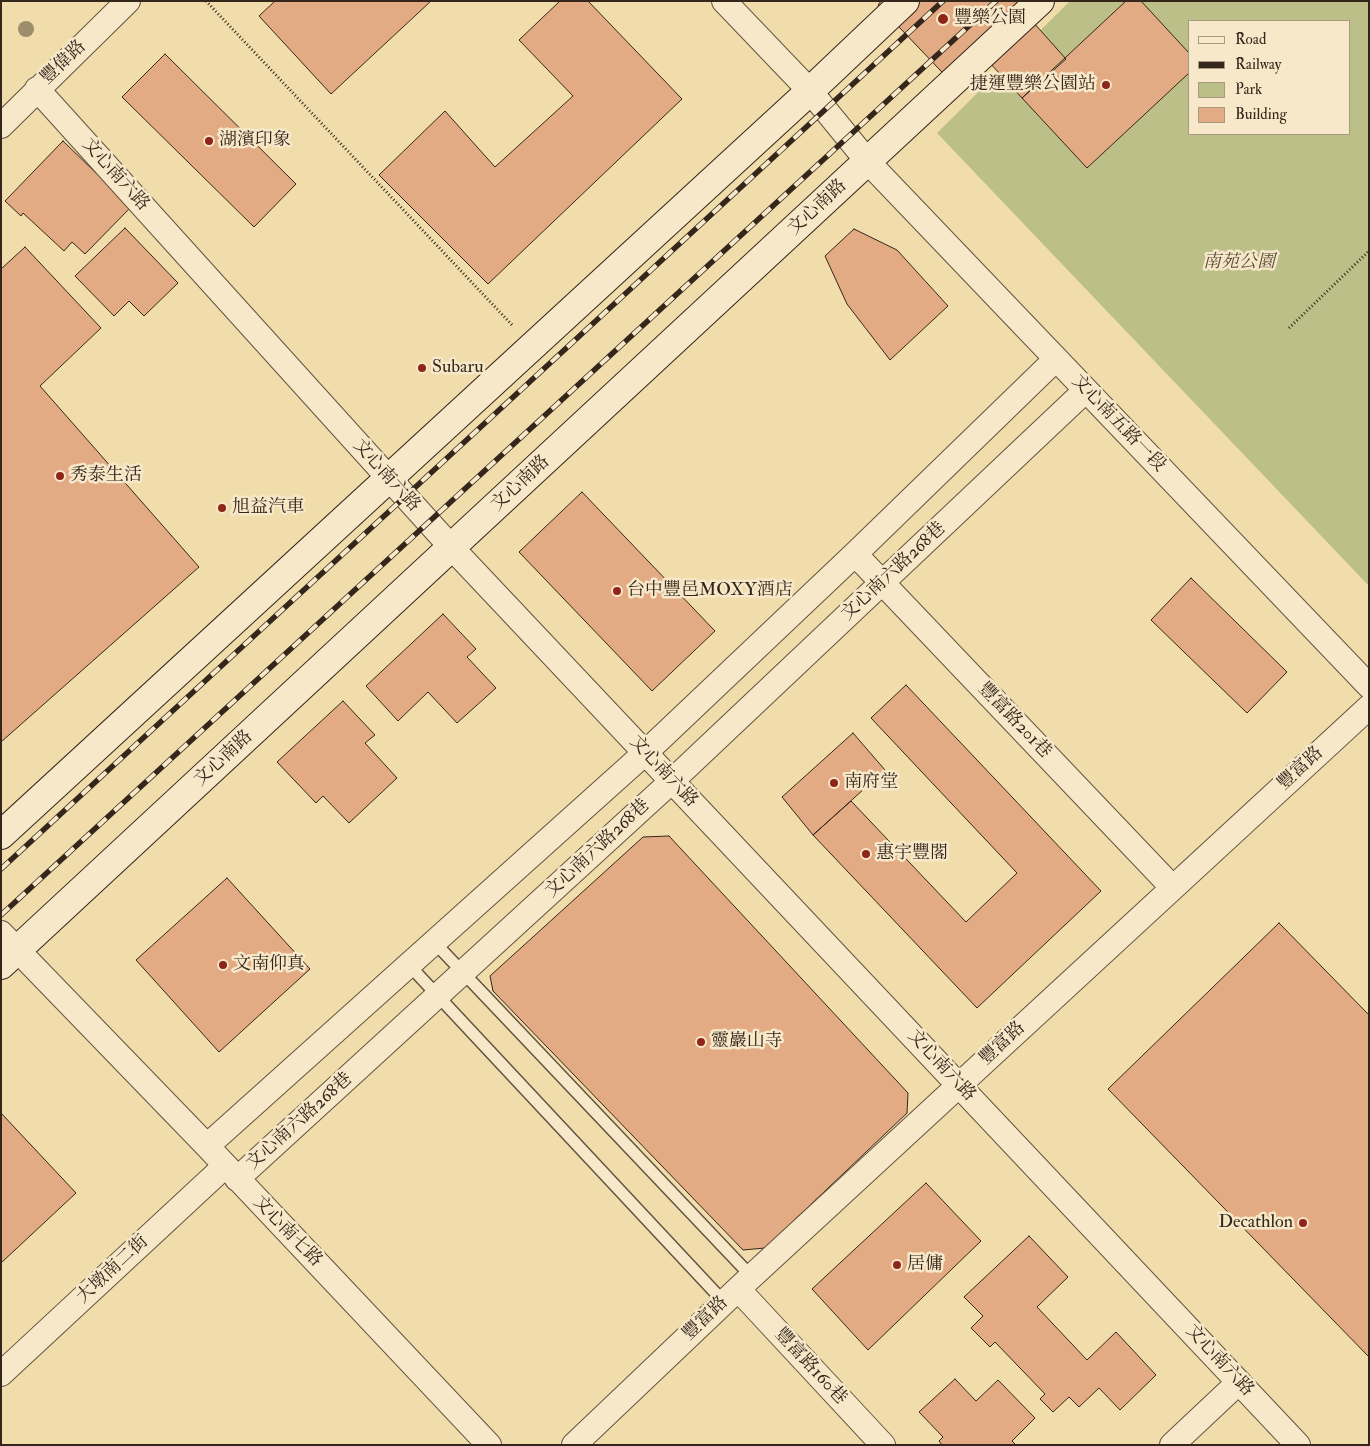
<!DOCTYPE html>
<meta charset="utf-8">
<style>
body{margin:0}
#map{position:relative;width:1370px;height:1446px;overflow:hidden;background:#f1dcab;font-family:"IM FELL Double Pica",serif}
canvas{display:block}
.frame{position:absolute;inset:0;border:2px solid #35261c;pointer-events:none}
.legend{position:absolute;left:1188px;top:20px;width:162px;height:115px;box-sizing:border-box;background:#f6e8c8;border:1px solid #a99a83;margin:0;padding:6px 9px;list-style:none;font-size:15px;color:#35261c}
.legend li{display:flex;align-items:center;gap:10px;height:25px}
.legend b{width:25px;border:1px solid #a99a83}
</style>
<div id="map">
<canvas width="1370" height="1446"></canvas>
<div class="frame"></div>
<ul class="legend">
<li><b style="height:6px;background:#f6e8c8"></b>Road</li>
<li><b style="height:6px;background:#35261c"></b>Railway</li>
<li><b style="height:14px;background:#bcc088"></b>Park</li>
<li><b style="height:14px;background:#e3ab84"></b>Building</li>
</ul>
</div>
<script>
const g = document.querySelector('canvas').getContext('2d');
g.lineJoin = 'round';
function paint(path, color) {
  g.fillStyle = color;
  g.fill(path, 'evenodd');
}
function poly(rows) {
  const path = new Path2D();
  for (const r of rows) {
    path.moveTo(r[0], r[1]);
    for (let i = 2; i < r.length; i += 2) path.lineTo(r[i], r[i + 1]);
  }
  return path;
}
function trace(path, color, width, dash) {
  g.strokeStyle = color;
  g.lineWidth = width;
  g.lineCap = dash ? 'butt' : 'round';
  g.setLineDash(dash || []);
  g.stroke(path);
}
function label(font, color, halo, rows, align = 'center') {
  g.font = font + ' "IM FELL Double Pica","Noto Serif TC",serif';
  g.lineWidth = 5;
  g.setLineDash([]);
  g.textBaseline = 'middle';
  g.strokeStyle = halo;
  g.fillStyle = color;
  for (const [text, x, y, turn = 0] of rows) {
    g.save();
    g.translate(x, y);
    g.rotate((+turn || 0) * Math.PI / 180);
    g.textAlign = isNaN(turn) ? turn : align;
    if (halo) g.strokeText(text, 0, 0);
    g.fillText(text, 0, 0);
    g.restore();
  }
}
paint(poly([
 [1070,1,1369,1,1369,586,937,133],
 [1189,21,1349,21,1349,134,1189,134]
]), '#bcc088');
const building = poly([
 [275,1,431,1,331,94,259,16,275,1],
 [560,1,588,1,682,99,488,284,379,175,445,111,495,167,573,96,519,40,560,1],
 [881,1,1055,1,960,91,878,5,881,1],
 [1126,1,1141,1,1189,53,1189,73,1087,168,1022,98,1126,1],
 [1033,22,1066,59,1022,98,989,62,1033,22],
 [165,54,296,184,254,227,122,97,165,54],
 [63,141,131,207,85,254,72,242,64,251,23,213,21,216,5,201,63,141],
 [125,228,178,283,144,316,129,301,114,316,75,276,125,228],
 [854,229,897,250,948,306,890,360,847,304,825,256,854,229],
 [25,247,101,328,40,386,199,567,1,742,1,269,25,247],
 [582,492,715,631,652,691,519,552,582,492],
 [1191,578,1287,672,1247,713,1151,620,1191,578],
 [443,614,476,649,467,657,496,688,457,723,428,692,398,721,366,686,443,614],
 [906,685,1101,891,977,1008,813,835,851,801,966,922,1017,873,871,718,906,685],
 [343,701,375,735,365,743,397,778,349,823,323,796,316,803,277,762,343,701],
 [853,733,885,770,813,835,782,797,853,733],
 [669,836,908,1093,907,1113,765,1248,743,1250,493,991,490,976,643,837,669,836],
 [227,878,310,969,219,1052,136,960,227,878],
 [1279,923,1369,1015,1369,1357,1108,1089,1279,923],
 [1,1113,76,1193,1,1263,1,1113],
 [926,1183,981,1241,868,1350,812,1289,926,1183],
 [1029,1236,1068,1277,1037,1307,1087,1360,1116,1332,1156,1375,1120,1410,1099,1388,1079,1407,1069,1397,1053,1412,1040,1399,1045,1394,995,1342,990,1347,971,1328,983,1316,964,1297,1029,1236],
 [955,1379,976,1401,998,1380,1035,1418,1012,1441,1016,1445,942,1445,939,1441,943,1437,919,1412,955,1379]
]);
paint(building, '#e3ab84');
trace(building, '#35261c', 1);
const lane = poly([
 [434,942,751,1276],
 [409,965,724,1302]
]);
const street = poly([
 [724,1,810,91,868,162,1369,686],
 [37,89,452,548,1298,1445],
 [1,126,128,1],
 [855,554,1172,887],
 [1,933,207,1146,489,1445],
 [207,1146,645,753,855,554,1056,359],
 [237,1179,672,781,1086,390],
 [738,1289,883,1445],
 [1,1374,225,1166],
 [574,1445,738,1289,1369,707],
 [1172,1445,1239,1382]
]);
const secondary = poly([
 [1,835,810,91,905,1],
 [1,965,1040,1]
]);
trace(lane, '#645440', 14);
trace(street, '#645440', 26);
trace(secondary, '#35261c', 30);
trace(poly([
 [206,1,513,326],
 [1289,328,1369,251]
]), '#35261c', 3, [1, 2.5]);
trace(lane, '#f6e8c8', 11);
trace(street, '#f6e8c8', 24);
trace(secondary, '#f6e8c8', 28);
const rail = poly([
 [1,869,943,1],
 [1,915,996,1]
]);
trace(rail, '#35261c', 5.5);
trace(rail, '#f6e8c8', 4, [11]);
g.fillStyle = '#9c8d6b';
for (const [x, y] of [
 [26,29]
]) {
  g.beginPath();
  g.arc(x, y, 8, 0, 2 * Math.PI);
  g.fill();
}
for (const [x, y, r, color] of [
 [943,19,6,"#8f2418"],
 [1106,85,5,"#8f2418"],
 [209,141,5,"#8f2418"],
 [422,368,5,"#8f2418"],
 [60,476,5,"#8f2418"],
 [222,508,5,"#8f2418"],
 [617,591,5,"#8f2418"],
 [834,783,5,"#8f2418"],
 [866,854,5,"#8f2418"],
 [223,965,5,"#8f2418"],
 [701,1042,5,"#8f2418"],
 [1303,1223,5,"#8f2418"],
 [897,1265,5,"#8f2418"]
]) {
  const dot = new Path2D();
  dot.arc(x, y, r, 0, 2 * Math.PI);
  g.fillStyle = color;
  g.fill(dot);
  trace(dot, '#f6e8c8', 2);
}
label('18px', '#35261c', '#f6e8c8', [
 ["豐樂公園",954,19],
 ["捷運豐樂公園站",1096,85,"right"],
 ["湖濱印象",219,141],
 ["Subaru",432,368],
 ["秀泰生活",70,476],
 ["旭益汽車",232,508],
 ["台中豐邑MOXY酒店",627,591],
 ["南府堂",844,783],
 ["惠宇豐閣",876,854],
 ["文南仰真",233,965],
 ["靈巖山寺",711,1042],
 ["Decathlon",1293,1223,"right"],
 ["居傭",907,1265]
], 'left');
label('18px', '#35261c', '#f6e8c8', [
 ["豐偉路",64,63,-44],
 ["文心南六路",115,175,48],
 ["文心南路",818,208,-43],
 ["文心南五路一段",1118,424,46],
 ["文心南六路",386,476,48],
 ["文心南路",521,484,-43],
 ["文心南六路268巷",894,572,-43],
 ["豐富路201巷",1014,721,46],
 ["文心南路",224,759,-43],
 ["豐富路",1301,769,-43],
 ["文心南六路",663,772,47],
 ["文心南六路268巷",598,849,-43],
 ["豐富路",1003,1044,-43],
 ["文心南六路",941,1066,47],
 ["文心南六路268巷",300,1122,-42],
 ["文心南七路",287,1232,46],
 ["大墩南二街",113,1270,-43],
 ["豐富路",706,1319,-44],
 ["文心南六路",1219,1361,47],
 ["豐富路160巷",810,1367,47]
]);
label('italic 18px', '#574c37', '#f6e8c8', [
 ["南苑公園",1239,263]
]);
</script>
